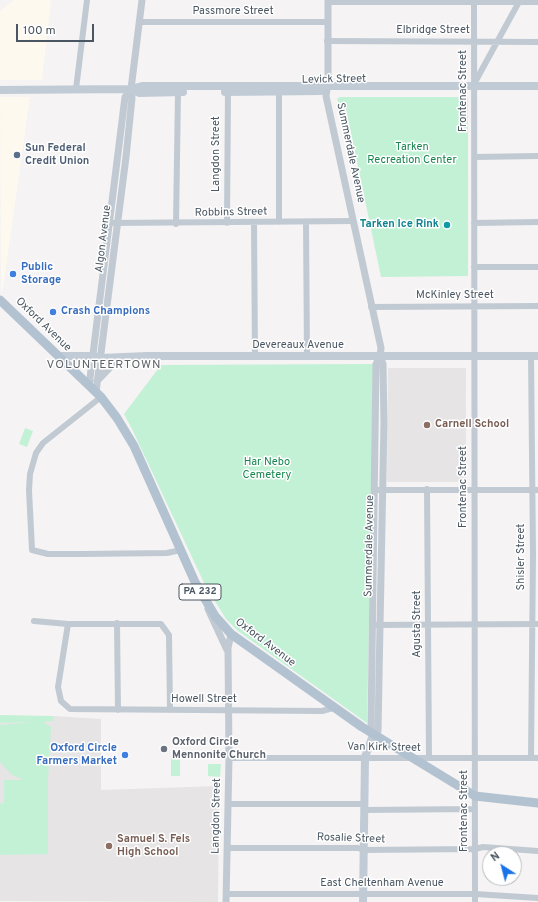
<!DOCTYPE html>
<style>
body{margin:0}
#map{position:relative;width:538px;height:902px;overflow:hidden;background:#f5f3f3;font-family:Overpass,sans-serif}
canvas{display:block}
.north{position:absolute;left:482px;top:846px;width:40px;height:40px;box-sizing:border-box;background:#fff;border:1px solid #b7bbc0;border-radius:50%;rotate:324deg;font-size:11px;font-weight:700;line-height:16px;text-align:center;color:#4a5661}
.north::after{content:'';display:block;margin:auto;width:14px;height:18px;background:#1a73e8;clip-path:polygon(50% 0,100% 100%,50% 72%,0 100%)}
.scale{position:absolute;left:16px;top:24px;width:78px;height:18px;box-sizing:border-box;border:2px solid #4a5661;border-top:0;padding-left:5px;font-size:12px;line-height:14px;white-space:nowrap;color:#4a5661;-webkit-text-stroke:3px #fff;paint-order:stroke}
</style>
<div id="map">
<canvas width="538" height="902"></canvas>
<div class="north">N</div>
<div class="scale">100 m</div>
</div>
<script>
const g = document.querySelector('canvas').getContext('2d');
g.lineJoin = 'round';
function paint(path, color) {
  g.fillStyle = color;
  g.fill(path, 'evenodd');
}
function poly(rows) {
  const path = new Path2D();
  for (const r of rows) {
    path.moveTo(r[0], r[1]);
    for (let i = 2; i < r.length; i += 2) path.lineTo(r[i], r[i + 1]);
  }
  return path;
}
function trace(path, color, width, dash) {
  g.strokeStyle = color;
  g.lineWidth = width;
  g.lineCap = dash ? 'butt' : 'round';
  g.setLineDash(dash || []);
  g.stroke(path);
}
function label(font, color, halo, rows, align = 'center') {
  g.font = font + ' Overpass,sans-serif';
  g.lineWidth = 3;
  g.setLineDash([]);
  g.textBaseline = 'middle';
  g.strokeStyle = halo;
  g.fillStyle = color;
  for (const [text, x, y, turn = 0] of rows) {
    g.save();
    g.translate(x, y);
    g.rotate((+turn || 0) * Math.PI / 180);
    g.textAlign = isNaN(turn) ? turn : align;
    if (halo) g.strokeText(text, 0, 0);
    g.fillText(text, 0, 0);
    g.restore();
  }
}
paint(poly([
 [14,0,51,0,42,80,0,80,0,11],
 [0,97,30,97,3,288,1,292]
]), '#fdf9ef');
paint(poly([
 [388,368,466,368,466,482,387,482],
 [53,716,101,719,101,790,219,786,218,902,0,901,0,723,53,721]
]), '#e6e4e5');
paint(poly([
 [340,97,468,97,468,276,381,277,346,109,341,109,337,99],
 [374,364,367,723,238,631,226,619,205,585,132,429,124,414,161,365],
 [25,428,33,431,27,447,19,444],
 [0,715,53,716,53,721,43,722,51,727,48,780,48,854,0,855,0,803,4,804,4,780,23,780,11,774,0,762,0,725,34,722,0,723],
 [171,755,180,755,180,776,171,776],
 [208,764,221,764,220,777,208,776]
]), '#c3f1d5');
trace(poly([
 [474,0,475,902],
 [328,2,538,2],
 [139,22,327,22],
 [327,41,538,42],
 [474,84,520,0],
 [76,89,87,0],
 [474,157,538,156],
 [279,222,279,92],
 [110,223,353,221],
 [227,223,228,89],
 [254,223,255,357],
 [306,223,307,357],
 [474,223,538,222],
 [176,224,178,92],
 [474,267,538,267],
 [371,307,538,306],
 [531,356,533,554,531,758],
 [101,397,43,443,36,453,30,474,29,490,32,550,48,554,83,554,167,553,181,550],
 [427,489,429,758],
 [374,490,538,490],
 [34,621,68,624,161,624,169,635,170,710],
 [117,623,118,710],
 [68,624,58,687,61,701,70,709,322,711,333,708],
 [372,625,538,624],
 [229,758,538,758],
 [228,804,364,804],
 [364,810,475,809],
 [227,848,358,848,364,850,475,849,483,847,538,851],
 [227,894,475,894,538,898]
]), '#c1cad2', 6);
trace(poly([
 [328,0,328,82,326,96,381,348,380,356,376,364,371,726,373,735,378,731,380,625,384,423,383,364,380,356],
 [97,381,119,358],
 [89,386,125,97,131,89],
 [96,392,126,157,132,98,131,89,142,0],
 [208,609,227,650],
 [226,902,229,758,228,648,231,634]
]), '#c1cad2', 7);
trace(poly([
 [131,89,139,93,183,92],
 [0,90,131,89,142,86,538,86],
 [225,92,321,91],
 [59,356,93,356,101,358,147,356,538,356],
 [363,902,365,757,373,735]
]), '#c1cbd6', 8);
trace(poly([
 [0,300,101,397,117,418,134,446,195,582,215,616,231,634,362,727,475,796,538,803]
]), '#b3c2d1', 9);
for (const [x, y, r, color] of [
 [17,155,4,"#5c6f8a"],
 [447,225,4,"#0f9aa8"],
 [13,274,4,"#3f7fe0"],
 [53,312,4,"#3f7fe0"],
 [427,425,4,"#8d6e63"],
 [164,749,4,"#6b7280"],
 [125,755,4,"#3f7fe0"],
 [109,846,4,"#8d6e63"]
]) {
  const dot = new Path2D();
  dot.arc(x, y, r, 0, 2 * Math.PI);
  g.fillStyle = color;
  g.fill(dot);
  trace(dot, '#fff', 1.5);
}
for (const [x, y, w] of [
 [200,592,42]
]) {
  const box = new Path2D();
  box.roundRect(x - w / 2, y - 8, w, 16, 3);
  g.fillStyle = '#fff';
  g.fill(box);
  trace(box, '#4a5661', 1);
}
label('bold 10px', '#4a5661', null, [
 ["PA 232",200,592]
]);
label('11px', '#4a5661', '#fff', [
 ["Passmore Street",233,12],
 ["Elbridge Street",433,31],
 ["Levick Street",334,80,-1],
 ["Frontenac Street",464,91,-90],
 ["Summerdale Avenue",350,153,78],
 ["Langdon Street",217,154,-90],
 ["Robbins Street",231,213,-1],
 ["Algon Avenue",104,239,-83],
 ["McKinley Street",455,296],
 ["Oxford Avenue",43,325,44],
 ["Devereaux Avenue",298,346],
 ["Frontenac Street",464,487,-90],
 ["Summerdale Avenue",370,546,-89],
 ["Shisler Street",522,557,-90],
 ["Agusta Street",418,624,-90],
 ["Oxford Avenue",265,643,37],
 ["Howell Street",204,700],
 ["Van Kirk Street",384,748,1],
 ["Frontenac Street",465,811,-90],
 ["Langdon Street",217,816,-89],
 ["Rosalie Street",351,839,2],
 ["East Cheltenham Avenue",382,884]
]);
label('11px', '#17864f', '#fff', [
 ["Tarken",412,148],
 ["Recreation Center",412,161],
 ["Har Nebo",267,463],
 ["Cemetery",267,476]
]);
label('bold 11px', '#4e5e75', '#fff', [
 ["Sun Federal",25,149],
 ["Credit Union",25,162]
], 'left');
label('bold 11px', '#0d838f', '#fff', [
 ["Tarken Ice Rink",439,225]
], 'right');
label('bold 11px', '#366cbe', '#fff', [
 ["Public",21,268],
 ["Storage",21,281],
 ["Crash Champions",61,312],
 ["Oxford Circle",117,749,"right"],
 ["Farmers Market",117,762,"right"]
], 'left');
label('bold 11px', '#785e54', '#fff', [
 ["Carnell School",435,425],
 ["Samuel S. Fels",117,840],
 ["High School",117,853]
], 'left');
label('bold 11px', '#5b616d', '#fff', [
 ["Oxford Circle",172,743],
 ["Mennonite Church",172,756]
], 'left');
g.letterSpacing = '1px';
label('12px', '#5f6368', '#fff', [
 ["VOLUNTEERTOWN",104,366]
]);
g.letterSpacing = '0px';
</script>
